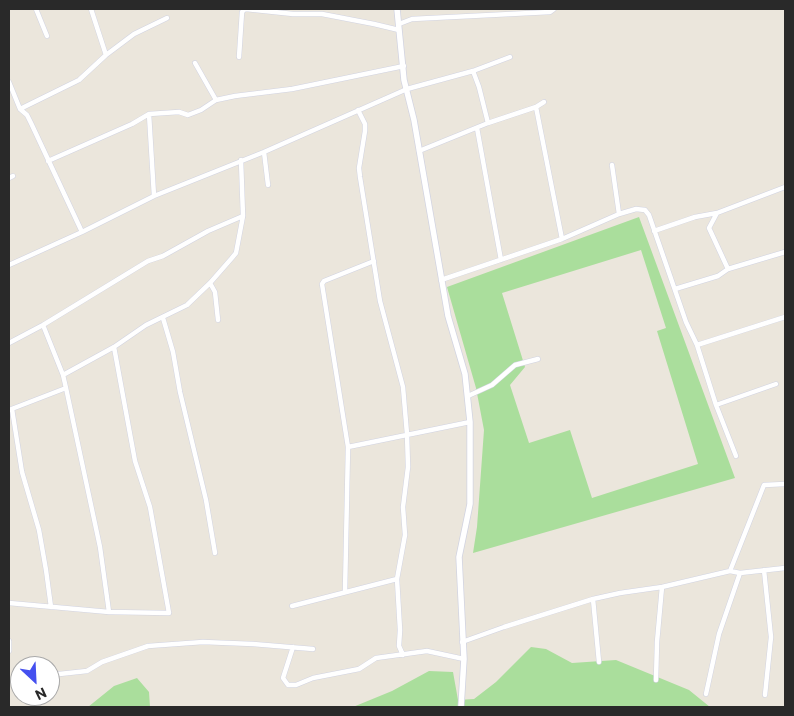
<!DOCTYPE html>
<style>
body{margin:0}
#map{position:relative;width:794px;height:716px;overflow:hidden;background:#ebe6dc;font-family:Commissioner,sans-serif}
canvas{display:block}
.frame{position:absolute;inset:0;border:10px solid #292929;pointer-events:none}
.north{position:absolute;left:10px;top:656px;width:50px;height:50px;box-sizing:border-box;background:#fff;border:1px solid #a9a9a9;border-radius:50%;rotate:155deg;font-size:14px;font-weight:700;line-height:20px;text-align:center;color:#292929}
.north::after{content:'';display:block;margin:auto;width:18px;height:22px;background:#4550ef;clip-path:polygon(50% 0,100% 100%,50% 72%,0 100%)}
</style>
<div id="map">
<canvas width="794" height="716"></canvas>
<div class="frame"></div>
<div class="north">N</div>
</div>
<script>
const g = document.querySelector('canvas').getContext('2d');
g.lineJoin = 'round';
function paint(path, color) {
  g.fillStyle = color;
  g.fill(path, 'evenodd');
}
function poly(rows) {
  const path = new Path2D();
  for (const r of rows) {
    path.moveTo(r[0], r[1]);
    for (let i = 2; i < r.length; i += 2) path.lineTo(r[i], r[i + 1]);
  }
  return path;
}
function trace(path, color, width, dash) {
  g.strokeStyle = color;
  g.lineWidth = width;
  g.lineCap = dash ? 'butt' : 'round';
  g.setLineDash(dash || []);
  g.stroke(path);
}
paint(poly([
 [639,217,735,478,473,553,477,527,484,430,476,388,447,287],
 [641,250,666,328,657,331,698,464,592,498,570,430,529,443,510,385,525,367,502,293],
 [531,647,546,649,572,663,616,660,689,690,710,707,353,707,392,691,429,671,453,672,458,700,474,699,496,682],
 [137,678,149,692,150,707,88,707,114,686]
]), '#aade9c');
const minor = poly([
 [36,9,47,36],
 [91,9,106,55],
 [246,9,293,14,322,14,374,24,399,30],
 [399,24,412,19,550,12,554,9],
 [239,57,242,12,245,9],
 [195,63,216,100],
 [473,71,510,57],
 [9,82,20,109,27,115,31,123,82,232],
 [536,107,562,239],
 [20,109,79,80,106,55,134,34,167,18],
 [358,110,365,124,365,131,359,168,360,177,380,301,403,387,407,434,408,467,403,507,405,535,397,579,400,630,399,646,403,655],
 [149,114,154,196],
 [477,128,501,260],
 [419,151,488,123,536,107,544,102],
 [264,152,268,185],
 [48,161,132,124,149,114,179,112,188,115,201,110,216,100,235,96,292,89,404,66],
 [612,165,619,214],
 [9,178,13,176],
 [654,231,695,217,717,213],
 [9,265,82,232,154,196,264,152,407,89,473,71,479,87,488,123],
 [728,269,709,228,717,213,785,187],
 [441,280,562,239,619,214,636,209,645,210,649,215,686,322,697,345,716,405,736,456],
 [210,283,215,292,218,320],
 [675,289,718,276,728,269,785,252],
 [163,318,173,352,180,392,206,500,215,553],
 [43,325,63,375,66,388,100,547,109,612],
 [9,343,43,325,148,261,163,256,208,231,243,216],
 [697,345,785,317],
 [63,375,114,347,146,325,187,305,210,283,231,259,236,253,243,216,241,160],
 [468,396,492,385,515,365,538,359],
 [716,405,776,384],
 [12,409,22,472,39,530,46,570,51,607],
 [9,410,66,388],
 [348,447,470,422],
 [764,570,771,637,765,695],
 [730,571,764,485,785,484],
 [345,592,348,447,322,284,324,281,374,261],
 [593,599,599,662],
 [9,603,109,612,169,613,150,507,135,461,114,347],
 [292,606,397,579],
 [9,641,9,651],
 [462,642,504,627,593,599,620,593,662,587,730,571,740,573,785,568],
 [293,647,283,678,288,685,296,685,313,678,359,669,376,658,427,651,464,659],
 [50,675,87,671,102,662,148,646,203,642,253,644,313,649],
 [656,680,657,642,662,587],
 [706,694,719,634,740,573]
]);
const tertiary = poly([
 [397,9,404,80,414,120,448,316,465,374,470,422,470,504,459,557,464,659,461,707]
]);
trace(minor, '#d1d3e1', 5.5);
trace(tertiary, '#d1d3e1', 7);
trace(minor, '#fff', 4.5);
trace(tertiary, '#fff', 5.5);
</script>
